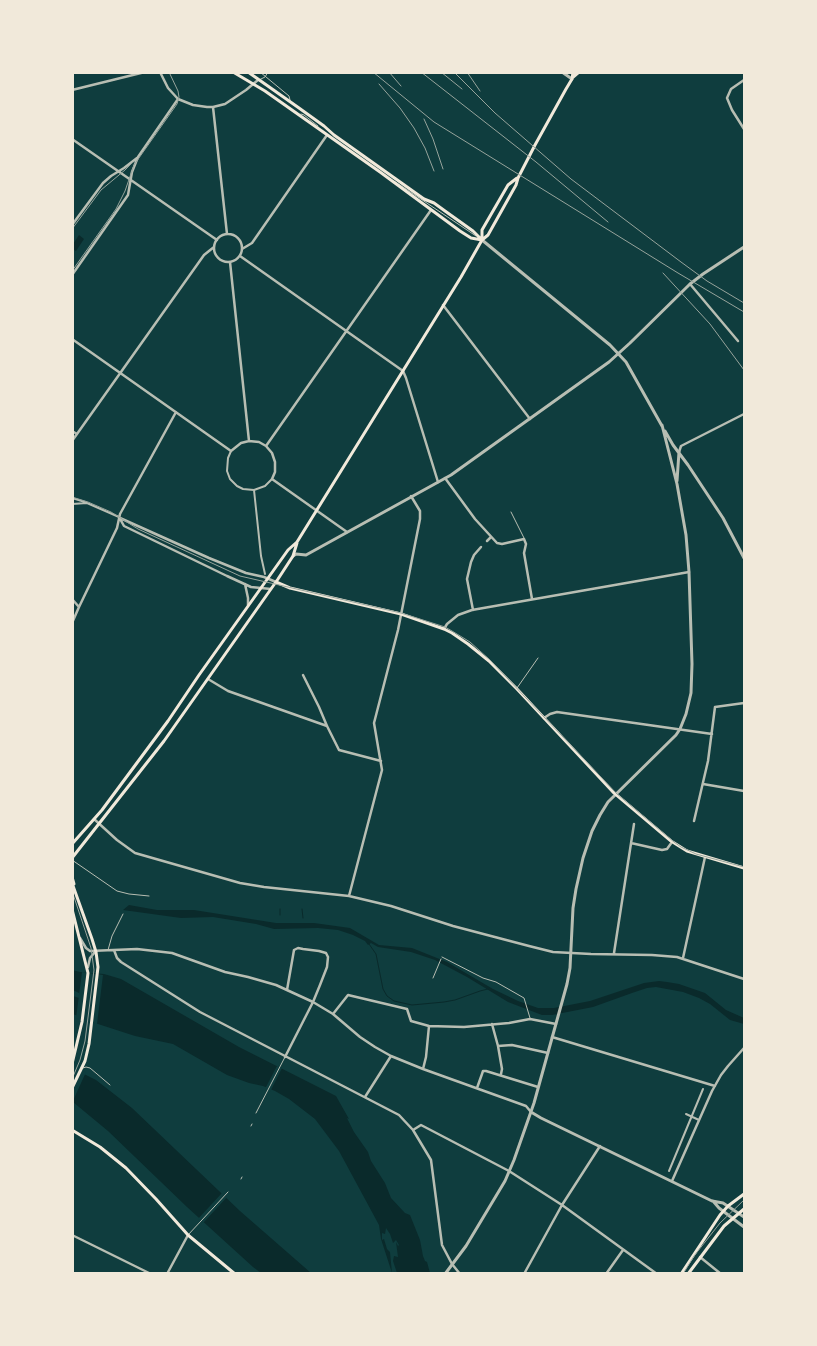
<!DOCTYPE html>
<style>
body{margin:0}
#map{position:relative;width:817px;height:1346px;overflow:hidden;background:#0f3d3e;font-family:Montserrat,sans-serif}
canvas{display:block}
.frame{position:absolute;inset:0;border:74px solid #f1e9da;pointer-events:none}
</style>
<div id="map">
<canvas width="817" height="1346"></canvas>
<div class="frame"></div>
</div>
<script>
const g = document.querySelector('canvas').getContext('2d');
g.lineJoin = 'round';
function paint(path, color) {
  g.fillStyle = color;
  g.fill(path, 'evenodd');
}
function poly(rows) {
  const path = new Path2D();
  for (const r of rows) {
    if (r.length === 3) {
      path.moveTo(r[0] + r[2], r[1]);
      path.arc(r[0], r[1], r[2], 0, 2 * Math.PI);
      continue;
    }
    path.moveTo(r[0], r[1]);
    for (let i = 2; i < r.length; i += 2) path.lineTo(r[i], r[i + 1]);
  }
  return path;
}
function trace(path, color, width, dash) {
  g.strokeStyle = color;
  g.lineWidth = width;
  g.lineCap = dash ? 'butt' : 'round';
  g.setLineDash(dash || []);
  g.stroke(path);
}
paint(poly([
 [79,235,84,239,76,251,73,249,73,244],
 [129,905,157,910,194,910,276,923,314,923,350,928,379,945,412,948,447,962,493,989,518,1001,538,1008,554,1008,590,1001,644,983,659,981,667,982,679,984,705,993,726,1010,744,1018,744,1024,730,1020,710,1004,699,998,683,992,656,987,647,988,632,993,593,1007,552,1015,542,1015,508,1002,467,977,435,960,411,952,378,947,371,943,368,945,365,941,353,935,338,930,318,928,274,929,256,924,213,917,181,918,123,910],
 [72,970,80,972,104,974,121,979,239,1047,336,1096,349,1119,347,1118,354,1132,368,1152,371,1161,385,1183,391,1198,405,1213,410,1215,420,1240,423,1256,425,1261,427,1262,430,1273,413,1273,412,1272,412,1273,397,1273,393,1261,394,1256,398,1257,396,1242,398,1246,399,1245,396,1240,393,1243,390,1234,386,1228,385,1234,382,1233,382,1240,384,1239,387,1249,390,1252,392,1273,381,1239,379,1225,339,1151,315,1119,289,1099,275,1091,263,1086,249,1083,227,1075,173,1044,135,1036,98,1024,73,1014,73,996,79,998,79,993,73,990],
 [72,1068,96,1080,132,1108,240,1211,311,1273,261,1273,253,1267,187,1207,108,1131,79,1107,73,1102]
]), '#0a2a2b');
paint(poly([
 [82,972,103,975,97,1024,89,1023,76,1018],
 [73,1066,86,1072,72,1103],
 [277,1066,282,1068,270,1092,265,1089],
 [222,1193,227,1197,203,1223,198,1219]
]), '#0f3d3e');
trace(poly([
 [302,909,303,918],
 [280,915,280,909],
 [369,944,376,954,383,989,387,996,394,1001,412,1005,444,1002,455,1000,480,991,488,989]
]), '#0a2a2b', 1);
trace(poly([
 [260,72,289,96,290,100],
 [259,80,265,77,268,72],
 [301,114,304,115,318,126],
 [394,181,476,236],
 [511,512,524,538],
 [517,688,538,658],
 [72,860,117,891,129,894,149,896],
 [108,950,112,936,123,914],
 [442,957,483,978,496,982,524,998,530,1018],
 [433,978,441,959],
 [83,1068,86,1067,90,1068,110,1085],
 [256,1113,285,1057],
 [251,1126,252,1124],
 [241,1179,242,1177],
 [188,1235,228,1192]
]), '#b8beb3', 1);
trace(poly([
 [231,451,228,458,227,471,230,479,237,486,243,489,254,490,265,486,272,479],
 [254,490,261,556,265,574],
 [72,498,85,502],
 [72,504,87,503,119,517],
 [686,1114,699,1120],
 [669,1171,703,1089]
]), '#b8beb3', 2);
trace(poly([
 [160,72,168,88,178,99,193,105,207,107,213,107,225,104,246,90,258,80],
 [744,80,731,89,727,98,732,110,744,129],
 [72,90,145,72],
 [213,107,227,234],
 [72,139,217,240],
 [72,225,103,183,111,176,124,168,137,158],
 [228,248,14],
 [242,249,252,243,327,135],
 [240,256,403,371,406,378,438,482],
 [230,262,249,441],
 [72,275,128,195,132,172,138,157,178,99],
 [690,284,738,341],
 [443,305,530,419],
 [72,339,231,451,241,443,249,441,259,442,266,446,272,453,275,462,275,472,272,479,347,532],
 [72,431,77,434],
 [72,441,204,255,214,247],
 [266,446,431,210],
 [679,452,681,446,744,414],
 [445,478,475,519,497,543,502,544,524,539,526,544,524,553,532,599],
 [119,517,124,526,227,576,251,587,271,589],
 [120,518,209,558,246,573,264,577,276,582],
 [487,541,491,537],
 [245,584,248,598,248,605],
 [72,599,79,607],
 [473,610,467,579,471,562,474,555,481,547],
 [72,623,79,607,117,528,120,514,176,412],
 [444,629,447,624,458,615,472,610,689,572],
 [303,675,319,707,327,726,339,750,381,761],
 [208,679,228,691,327,726],
 [544,718,550,714,557,712,712,734],
 [703,784,744,791],
 [94,819,117,840,135,853,240,883,264,887,349,896,391,906,453,926,529,946,553,952,591,954,652,955,677,957,744,979],
 [694,821,708,761,715,707,744,703],
 [631,843,662,850,667,849,672,842],
 [349,896,382,770,374,723,398,630,420,519,420,511,411,496],
 [80,938,86,948,90,951,137,949,172,953,225,972,248,977,276,985,313,1002,333,1014,360,1037,375,1047,391,1056,423,1069,526,1106,531,1112],
 [114,950,117,958,121,962,200,1012,399,1115,413,1130,431,1160,442,1245,452,1264,460,1274],
 [614,953,634,824],
 [683,958,705,857],
 [88,967,90,958,95,952],
 [333,1014,348,995,407,1009,411,1021,429,1026,464,1027,509,1023,530,1019,556,1024],
 [492,1024,498,1046,502,1069,501,1074],
 [552,1037,715,1086],
 [498,1046,512,1045,548,1053],
 [285,1057,313,1002,320,985,327,967,328,957,326,953,319,951,303,949,298,948,294,950,287,990],
 [423,1069,426,1057,429,1026],
 [477,1088,482,1074,483,1071,486,1071,538,1087],
 [365,1097,391,1056],
 [413,1130,421,1125,509,1171,562,1205,657,1274],
 [672,1181,712,1091,721,1075,728,1066,744,1048],
 [72,1235,151,1274],
 [700,1257,721,1274],
 [167,1274,188,1235],
 [524,1274,562,1205,600,1146],
 [606,1274,623,1250]
]), '#b8beb3', 2.5);
trace(poly([
 [562,72,572,79],
 [482,240,610,345,626,362,662,426],
 [665,431,673,445,688,465,723,518,744,558],
 [677,481,679,452],
 [293,556,296,554,306,555,451,475,609,362,630,343,690,284,703,274,744,247],
 [531,1112,541,1118,712,1201,723,1203,744,1217],
 [713,1201,719,1208,744,1227],
 [445,1274,466,1246,505,1181,514,1160,534,1103,567,984,570,968,573,908,576,889,583,858,592,831,600,815,608,802,676,735,680,729,686,714,691,693,692,664,689,572,686,535,677,484,662,425]
]), '#b8beb3', 3);
trace(poly([
 [233,72,265,91,380,172,460,231,471,238,482,240],
 [248,72,299,108,324,126,334,135,424,199,434,203,445,211,473,231,482,240],
 [572,78,579,72],
 [482,240,482,230,508,185,517,178],
 [276,582,290,588,401,614,444,629,452,633,468,644,489,661,517,689,613,792,671,841,687,851,744,868],
 [72,844,102,810,168,721,199,675,288,550,297,542,461,277,482,240,488,235,516,185,518,178,535,145,566,89,572,79,573,72],
 [72,858,164,741,278,579,293,556,297,543],
 [72,877,74,884],
 [72,883,92,939,96,952,98,967,89,1044,85,1061,72,1088],
 [72,909,88,973,82,1022,72,1064],
 [72,1130,100,1147,126,1168,156,1199,188,1235,235,1274],
 [681,1274,720,1215,728,1206,744,1194],
 [688,1274,724,1226,744,1209]
]), '#f1e9da', 3);
trace(poly([
 [72,229,101,190,125,170,133,162],
 [72,271,116,209,125,191,134,165,177,104,179,97,178,91,169,72],
 [72,497,88,502,111,512,138,529,240,576,401,613,445,627,452,631,470,642,490,660,617,794,674,842,681,847,696,854,744,867],
 [72,891,91,948,94,970,85,1041,80,1060,72,1079],
 [683,1274,694,1256,720,1223,744,1200]
]), '#97a49c', 1);
trace(poly([
 [373,72,434,122,678,273,744,312],
 [389,72,401,86],
 [421,72,536,162,608,222],
 [441,72,462,89],
 [454,72,495,113,571,179,681,262,707,281,744,303],
 [467,72,480,91],
 [379,84,400,108,414,128,425,148,434,171],
 [424,119,433,139,443,169],
 [663,273,710,324,744,370]
]), '#97a49c', 1);
</script>
